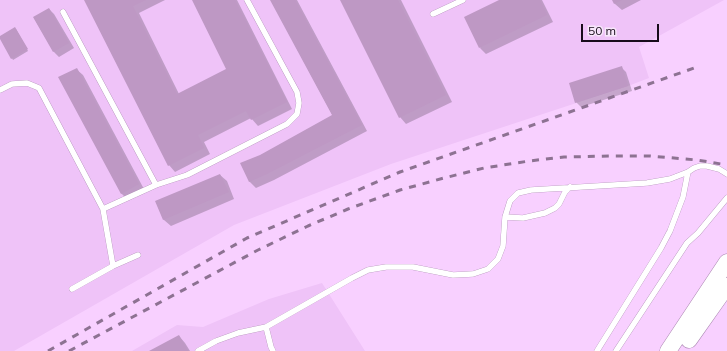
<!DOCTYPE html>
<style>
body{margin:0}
#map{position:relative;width:727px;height:351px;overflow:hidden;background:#f8d0ff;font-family:Mulish,sans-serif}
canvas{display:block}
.scale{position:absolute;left:581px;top:24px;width:78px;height:18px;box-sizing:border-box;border:2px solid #180b1b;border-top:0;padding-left:5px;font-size:12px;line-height:14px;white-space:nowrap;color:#180b1b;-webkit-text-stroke:3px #f7e7fa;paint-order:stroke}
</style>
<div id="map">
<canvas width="727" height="351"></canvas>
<div class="scale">50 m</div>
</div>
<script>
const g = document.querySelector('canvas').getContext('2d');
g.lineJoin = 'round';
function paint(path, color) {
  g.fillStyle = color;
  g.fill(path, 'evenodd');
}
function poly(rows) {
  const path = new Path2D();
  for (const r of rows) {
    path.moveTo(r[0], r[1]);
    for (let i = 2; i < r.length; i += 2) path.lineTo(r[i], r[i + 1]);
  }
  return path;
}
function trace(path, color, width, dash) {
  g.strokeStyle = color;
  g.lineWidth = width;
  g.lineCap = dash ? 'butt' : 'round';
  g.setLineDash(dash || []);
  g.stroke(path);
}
paint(poly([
 [0,0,724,0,639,47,649,78,628,86,391,164,234,225,14,351,0,351],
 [322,283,365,351,132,351,177,325,203,327,269,299]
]), '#efc3f8');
paint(poly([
 [85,0,165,0,139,13,179,94,228,70,193,0,237,0,292,109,258,126,251,118,204,142,210,154,175,172,169,165],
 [271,0,297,0,367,131,274,180,256,188,249,181,333,116],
 [341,0,401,0,452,102,406,124,400,117],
 [501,0,542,0,553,22,486,54,480,48],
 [613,0,641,0,622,10,615,4],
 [49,9,54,14,74,48,59,57,54,52,34,18],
 [16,29,28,51,13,60,0,37],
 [621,67,626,72,632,91,581,107,576,102],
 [76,69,83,75,145,191,128,200,121,193],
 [220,175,227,181,234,199,171,226,164,220,156,202],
 [179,336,185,343,190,351,152,351]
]), '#0003');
paint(poly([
 [84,0,146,0,133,6,177,94,226,69,192,0,235,0,287,102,251,120,246,111,198,135,204,148,168,166],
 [270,0,295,0,362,125,267,174,249,182,240,163,260,155,332,115],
 [340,0,398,0,446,95,399,118],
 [499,0,540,0,547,15,479,48,464,17],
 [612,0,622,0,614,4],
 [49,8,69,43,53,52,33,17],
 [15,27,28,49,11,59,0,39,0,36],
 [622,66,628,86,575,103,569,83],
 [77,68,139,184,121,194,58,77],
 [220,174,229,192,163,220,155,201],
 [179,335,188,351,149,351]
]), '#be98c4');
const lane = poly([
 [63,12,156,185],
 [433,14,463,0],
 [0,90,12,84,27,83,39,88,103,209,156,185,187,175,287,124,297,114,299,103,297,92,247,0],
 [103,209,113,266],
 [505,217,523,218,545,213,555,208,559,204,565,192,570,187],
 [72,289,113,266,138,255],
 [266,327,271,347,273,351],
 [198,351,216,341,238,333,266,327,352,278,368,270,386,267,413,267,453,275,473,274,488,269,498,259,503,246,505,217,510,201,518,193,531,190,647,183,670,179,688,172],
 [597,351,661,248,670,231,683,197,688,172,694,168,700,166,707,166,719,169,727,174],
 [616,351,687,243,698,233,727,198]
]);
const secondary = poly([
 [689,340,727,286],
 [668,351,727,262]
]);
trace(lane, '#a985b0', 6);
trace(secondary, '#a985b0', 17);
trace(lane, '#fff', 5.5);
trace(secondary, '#fff', 16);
trace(poly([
 [48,351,247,238,400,172,697,67],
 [69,351,258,250,308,226,348,209,400,190,444,178,484,168,529,161,564,157,611,156,650,156,697,160,727,165]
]), '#8d7292', 3, [7, 7]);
</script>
